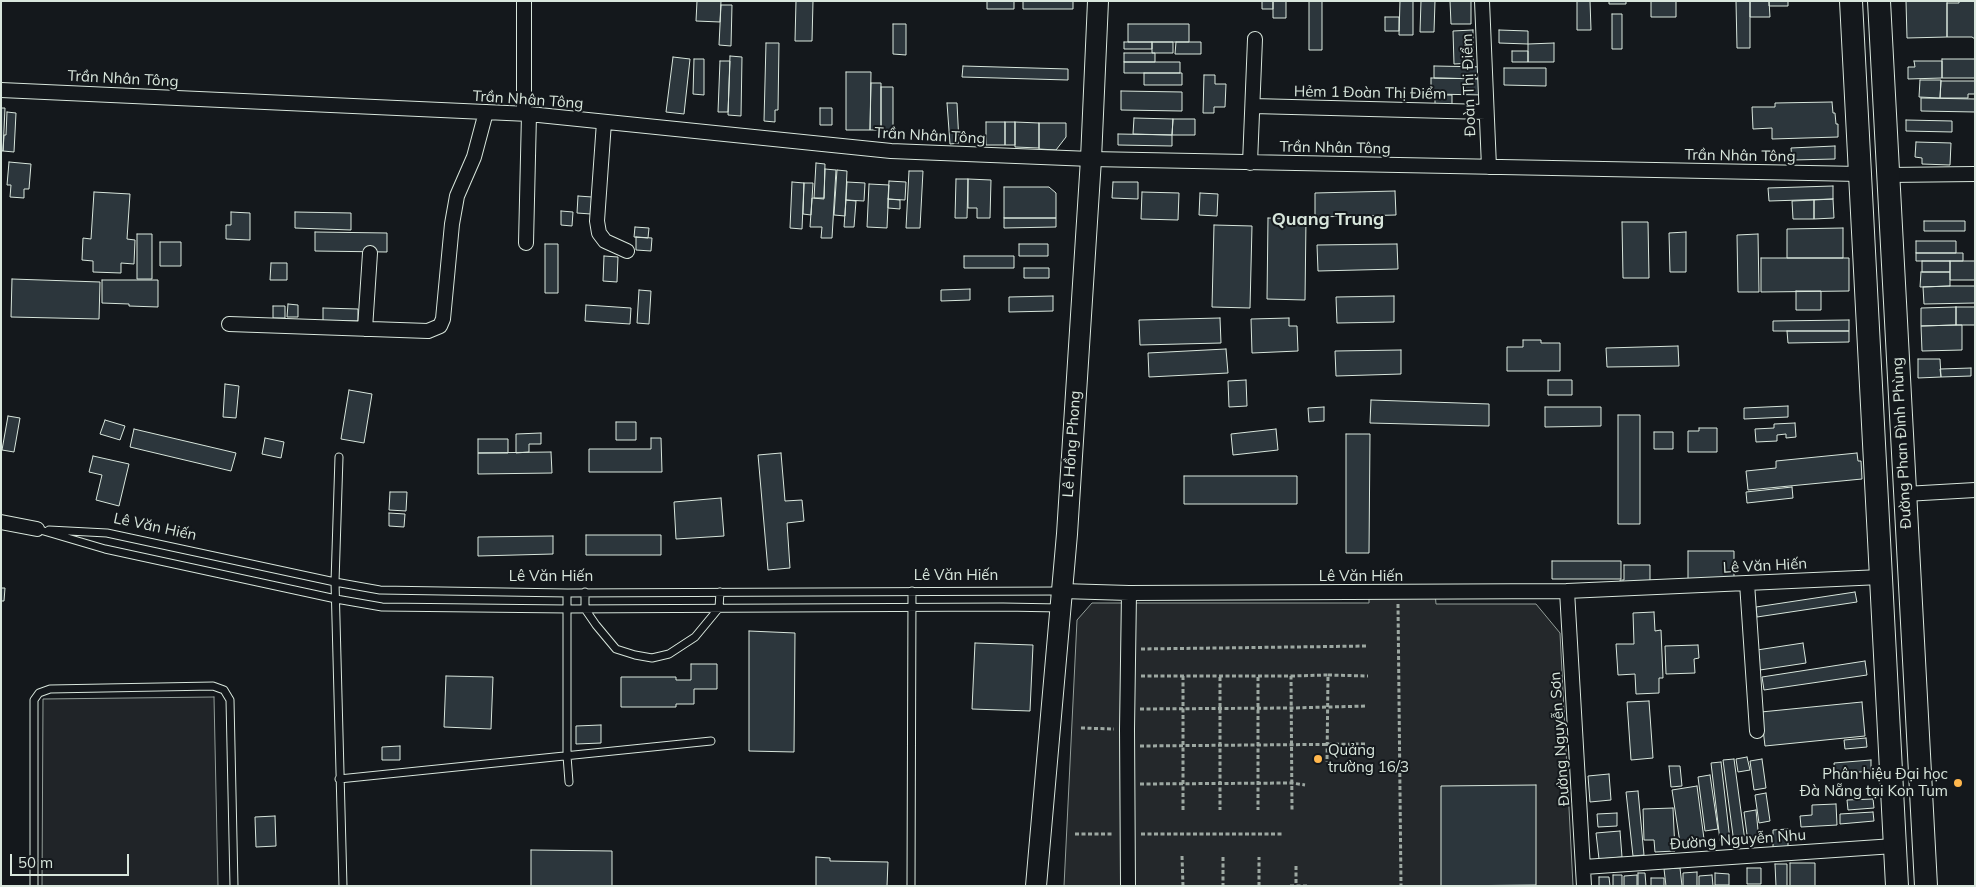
<!DOCTYPE html>
<meta charset="utf-8">
<style>
body{margin:0}
#map{position:relative;width:1976px;height:887px;overflow:hidden;background:#14181c;font-family:Mulish,sans-serif}
canvas{display:block}
.frame{position:absolute;inset:0;border:2px solid #d8e6dc;pointer-events:none}
.scale{position:absolute;left:10px;top:854px;width:119px;height:22px;box-sizing:border-box;border:2px solid #d8e6dc;border-top:0;padding-left:6px;font-size:15px;line-height:18px;white-space:nowrap;color:#d8e6dc;-webkit-text-stroke:4px #14181c;paint-order:stroke}
</style>
<div id="map">
<canvas width="1976" height="887"></canvas>
<div class="frame"></div>
<div class="scale">50 m</div>
</div>
<script>
const g = document.querySelector('canvas').getContext('2d');
g.lineJoin = 'round';
function paint(path, color) {
  g.fillStyle = color;
  g.fill(path, 'evenodd');
}
function poly(rows) {
  const path = new Path2D();
  for (const r of rows) {
    path.moveTo(r[0], r[1]);
    for (let i = 2; i < r.length; i += 2) path.lineTo(r[i], r[i + 1]);
  }
  return path;
}
function trace(path, color, width, dash) {
  g.strokeStyle = color;
  g.lineWidth = width;
  g.lineCap = dash ? 'butt' : 'round';
  g.setLineDash(dash || []);
  g.stroke(path);
}
function label(font, color, halo, rows, align = 'center') {
  g.font = font + ' Mulish,sans-serif';
  g.lineWidth = 4;
  g.setLineDash([]);
  g.textBaseline = 'middle';
  g.strokeStyle = halo;
  g.fillStyle = color;
  for (const [text, x, y, turn = 0] of rows) {
    g.save();
    g.translate(x, y);
    g.rotate((+turn || 0) * Math.PI / 180);
    g.textAlign = isNaN(turn) ? turn : align;
    if (halo) g.strokeText(text, 0, 0);
    g.fillText(text, 0, 0);
    g.restore();
  }
}
const green = poly([
 [214,697,218,886,42,886,43,699,214,697]
]);
paint(green, '#202428');
trace(green, '#939e99', 1);
const parking = poly([
 [1369,592,1435,592,1436,604,1536,604,1560,633,1573,886,1064,886,1077,620,1092,603,1369,603,1369,592]
]);
paint(parking, '#24282b');
trace(parking, '#939e99', 1);
const building = poly([
 [697,1,721,1,720,22,696,21,697,1],
 [796,1,813,1,812,41,795,41,796,1],
 [987,1,1014,1,1014,9,987,9,987,1],
 [1023,1,1073,1,1073,9,1023,9,1023,1],
 [1262,1,1273,1,1273,9,1262,9,1262,1],
 [1273,1,1286,1,1286,18,1273,18,1273,1],
 [1309,1,1322,1,1322,50,1309,50,1309,1],
 [1400,1,1413,1,1413,35,1399,35,1400,1],
 [1421,1,1435,1,1434,32,1420,32,1421,1],
 [1450,1,1471,1,1471,24,1451,24,1450,1],
 [1577,1,1590,1,1591,30,1577,30,1577,1],
 [1609,1,1626,1,1626,4,1609,4,1609,1],
 [1651,1,1676,1,1676,17,1651,17,1651,1],
 [1736,1,1750,1,1750,48,1737,48,1736,1],
 [1750,1,1769,1,1770,17,1750,17,1750,1],
 [1769,1,1788,1,1788,6,1769,6,1769,1],
 [1906,1,1947,1,1947,37,1907,38,1906,1],
 [1959,1,1975,1,1975,39,1972,37,1947,37,1947,3,1959,3,1959,1],
 [721,5,732,5,731,46,719,45,721,5],
 [1612,14,1622,14,1622,49,1612,49,1612,14],
 [1385,17,1399,17,1399,31,1385,31,1385,17],
 [893,24,906,24,906,55,893,54,893,24],
 [1128,24,1189,24,1189,42,1128,42,1128,24],
 [1473,30,1473,63,1454,64,1453,31,1473,30],
 [1499,30,1528,31,1528,44,1499,43,1499,30],
 [1124,42,1152,42,1152,49,1124,49,1124,42],
 [1152,42,1173,42,1173,53,1152,53,1152,42],
 [1176,42,1201,42,1201,54,1175,54,1176,42],
 [766,43,779,43,778,110,775,110,775,122,764,121,766,43],
 [1554,43,1554,62,1528,62,1528,44,1554,43],
 [1512,51,1528,51,1528,62,1512,62,1512,51],
 [1124,53,1155,53,1155,62,1124,62,1124,53],
 [730,56,742,57,741,116,728,115,730,56],
 [673,57,690,59,684,114,666,112,673,57],
 [694,59,704,59,704,95,693,94,694,59],
 [1942,59,1975,59,1975,78,1942,78,1942,59],
 [720,61,730,61,728,112,718,112,720,61],
 [1914,61,1942,61,1942,78,1908,79,1908,67,1915,67,1914,61],
 [1124,62,1180,62,1180,73,1124,73,1124,62],
 [963,66,1068,69,1068,80,962,77,963,66],
 [1434,66,1486,67,1486,79,1434,78,1434,66],
 [1504,68,1546,68,1546,86,1504,85,1504,68],
 [846,72,871,72,870,130,846,130,846,72],
 [1144,73,1182,73,1182,85,1144,85,1144,73],
 [1204,75,1215,75,1215,84,1226,84,1225,107,1214,107,1214,113,1203,113,1204,75],
 [1431,78,1486,79,1485,95,1431,94,1431,78],
 [1920,80,1941,80,1940,98,1919,97,1920,80],
 [1941,81,1975,81,1975,94,1968,94,1968,98,1940,98,1941,81],
 [871,83,881,83,881,130,870,130,871,83],
 [881,87,893,87,893,131,881,130,881,87],
 [1121,91,1182,92,1182,111,1121,110,1121,91],
 [1435,95,1452,95,1452,109,1435,109,1435,95],
 [1921,98,1975,99,1975,112,1921,111,1921,98],
 [1832,102,1833,113,1835,113,1836,124,1838,124,1838,137,1772,139,1772,128,1753,129,1752,107,1775,107,1775,103,1832,102],
 [947,103,957,103,959,143,950,144,947,103],
 [1,108,5,108,3,151,1,151,1,108],
 [820,108,832,108,832,125,820,125,820,108],
 [7,112,16,113,14,152,3,151,4,135,6,135,7,112],
 [1134,118,1173,119,1172,135,1133,134,1134,118],
 [1173,119,1195,119,1195,135,1172,135,1173,119],
 [1906,120,1952,121,1952,132,1906,131,1906,120],
 [986,122,1005,122,1005,145,986,145,986,122],
 [1005,122,1015,122,1015,145,1005,145,1005,122],
 [1015,122,1039,123,1039,148,1015,147,1015,122],
 [1039,123,1066,123,1066,137,1056,150,1039,149,1039,123],
 [1118,134,1172,135,1172,146,1118,145,1118,134],
 [1916,142,1951,143,1950,165,1922,164,1922,158,1915,157,1916,142],
 [1835,146,1835,159,1792,160,1791,148,1835,146],
 [9,162,31,164,29,189,24,189,24,198,10,197,11,185,7,185,9,162],
 [816,163,825,164,824,198,814,198,816,163],
 [825,169,836,170,832,238,821,238,822,227,810,227,812,198,824,199,825,169],
 [837,170,847,171,845,216,834,215,837,170],
 [909,171,923,171,920,228,906,228,909,171],
 [956,179,968,179,967,218,955,218,956,179],
 [968,179,991,180,990,218,977,218,977,208,968,208,968,179],
 [889,181,906,182,905,200,888,199,889,181],
 [792,182,804,183,802,229,790,228,792,182],
 [847,182,865,183,864,201,846,200,847,182],
 [1113,182,1138,182,1138,199,1112,198,1113,182],
 [804,183,813,183,811,215,803,214,804,183],
 [869,184,889,185,887,228,867,227,869,184],
 [1833,186,1833,199,1769,201,1768,188,1833,186],
 [1004,187,1049,187,1056,193,1056,218,1004,218,1004,187],
 [1395,191,1396,215,1315,217,1315,193,1395,191],
 [94,192,130,194,127,239,135,240,134,264,121,263,121,273,93,272,93,261,82,260,83,238,91,239,94,192],
 [1142,192,1179,193,1178,220,1141,219,1142,192],
 [1200,193,1218,194,1217,216,1199,215,1200,193],
 [578,196,592,197,591,214,577,213,578,196],
 [888,199,900,200,900,209,888,208,888,199],
 [1833,199,1834,218,1814,219,1814,200,1833,199],
 [846,200,856,201,854,227,844,227,846,200],
 [1814,200,1814,219,1793,219,1792,201,1814,200],
 [561,211,573,212,572,226,561,225,561,211],
 [231,212,250,213,250,240,226,239,226,225,231,225,231,212],
 [295,212,351,213,351,230,295,228,295,212],
 [1004,218,1056,218,1056,227,1004,228,1004,218],
 [1268,218,1306,219,1305,300,1267,299,1268,218],
 [1924,221,1965,221,1965,231,1924,231,1924,221],
 [1622,222,1648,222,1649,278,1623,278,1622,222],
 [1214,225,1252,226,1250,308,1212,307,1214,225],
 [635,227,649,228,648,238,634,237,635,227],
 [1843,228,1843,258,1787,258,1787,229,1843,228],
 [315,232,387,233,387,252,315,251,315,232],
 [1686,232,1686,272,1670,272,1669,233,1686,232],
 [137,234,152,234,152,279,137,279,137,234],
 [1758,234,1759,292,1738,292,1737,235,1758,234],
 [636,237,652,238,651,251,636,250,636,237],
 [1916,241,1956,241,1956,253,1916,253,1916,241],
 [160,242,181,242,181,266,160,266,160,242],
 [545,244,558,244,558,293,545,293,545,244],
 [1019,244,1048,244,1048,256,1019,256,1019,244],
 [1397,244,1398,269,1318,271,1317,245,1397,244],
 [1916,253,1963,253,1963,261,1916,261,1916,253],
 [604,256,618,257,617,282,603,281,604,256],
 [964,256,1014,256,1014,268,964,268,964,256],
 [1761,258,1849,258,1849,291,1761,292,1761,258],
 [1922,261,1950,261,1950,272,1922,272,1922,261],
 [1950,261,1975,261,1975,280,1950,280,1950,261],
 [271,263,287,263,287,280,270,280,271,263],
 [1024,268,1049,268,1049,278,1024,278,1024,268],
 [1921,272,1950,272,1950,286,1920,287,1921,272],
 [12,279,100,282,99,319,11,317,12,279],
 [102,280,158,280,158,307,129,306,129,304,102,303,102,280],
 [1950,286,1975,286,1975,303,1924,304,1923,287,1950,286],
 [970,289,970,300,941,301,941,290,970,289],
 [639,290,651,291,649,324,637,323,639,290],
 [1796,291,1821,291,1821,310,1796,310,1796,291],
 [1053,296,1053,311,1009,312,1009,297,1053,296],
 [1394,296,1394,322,1337,323,1336,297,1394,296],
 [288,304,298,305,298,317,287,317,288,304],
 [586,305,631,308,630,324,585,321,586,305],
 [273,306,285,306,285,318,273,318,273,306],
 [1956,307,1975,307,1975,325,1956,325,1956,307],
 [1956,307,1956,325,1921,326,1921,308,1956,307],
 [323,308,358,309,358,321,323,321,323,308],
 [1220,318,1221,343,1140,345,1139,320,1220,318],
 [1289,318,1289,326,1297,326,1298,351,1252,353,1251,319,1289,318],
 [1849,320,1849,331,1773,331,1773,321,1849,320],
 [1956,325,1962,325,1962,350,1922,351,1921,326,1956,325],
 [1787,331,1849,331,1849,342,1788,343,1787,331],
 [1523,340,1541,340,1541,343,1560,343,1560,371,1507,371,1507,347,1523,347,1523,340],
 [1678,346,1679,366,1607,367,1606,348,1678,346],
 [1226,349,1228,373,1149,377,1148,353,1226,349],
 [1401,350,1401,374,1336,376,1335,351,1401,350],
 [1918,359,1940,359,1941,377,1918,378,1918,359],
 [1971,368,1971,376,1941,377,1940,369,1971,368],
 [1246,380,1247,406,1229,407,1228,381,1246,380],
 [1548,380,1572,380,1572,395,1548,395,1548,380],
 [225,384,239,386,236,418,223,417,225,384],
 [349,390,372,394,364,443,341,439,349,390],
 [1371,400,1489,404,1489,426,1370,423,1371,400],
 [1788,406,1788,417,1744,419,1744,408,1788,406],
 [1324,407,1324,421,1309,422,1308,408,1324,407],
 [1545,407,1601,407,1601,426,1545,427,1545,407],
 [1618,415,1640,415,1640,524,1618,524,1618,415],
 [8,416,20,418,14,452,2,450,8,416],
 [105,420,125,426,120,440,100,434,105,420],
 [616,422,636,422,636,440,616,440,616,422],
 [1795,423,1796,437,1786,438,1786,434,1777,435,1777,441,1756,442,1755,429,1774,428,1774,424,1795,423],
 [1699,428,1717,428,1717,452,1688,452,1688,431,1699,431,1699,428],
 [134,429,236,453,231,471,130,447,134,429],
 [1276,429,1278,450,1233,455,1231,434,1276,429],
 [1654,432,1673,432,1673,449,1654,449,1654,432],
 [541,433,541,444,529,444,529,452,516,453,516,434,541,433],
 [1346,434,1370,434,1369,553,1346,553,1346,434],
 [265,438,284,442,281,458,262,454,265,438],
 [651,438,661,438,662,472,589,472,589,449,651,449,651,438],
 [478,439,508,439,508,453,478,453,478,439],
 [551,452,552,473,478,474,478,453,551,452],
 [781,453,785,501,802,500,804,521,787,523,790,568,768,570,758,455,781,453],
 [1857,453,1858,461,1861,461,1862,479,1748,490,1746,471,1776,468,1776,461,1857,453],
 [93,456,129,464,119,506,96,500,102,475,89,472,93,456],
 [1184,476,1297,476,1297,504,1184,504,1184,476],
 [1792,487,1793,498,1747,503,1746,492,1792,487],
 [390,492,407,492,406,511,389,510,390,492],
 [721,498,724,536,676,539,674,502,721,498],
 [389,513,405,514,404,527,389,526,389,513],
 [586,535,661,535,661,555,586,555,586,535],
 [553,536,553,554,478,556,478,537,553,536],
 [1688,551,1734,551,1734,580,1688,580,1688,551],
 [1552,561,1621,561,1621,579,1552,579,1552,561],
 [1624,565,1650,565,1650,586,1621,586,1620,580,1624,580,1624,565],
 [1,588,5,588,4,601,1,601,1,588],
 [1855,592,1857,602,1757,617,1756,607,1855,592],
 [1654,612,1655,631,1661,630,1663,678,1659,678,1659,693,1636,694,1635,674,1618,675,1616,644,1634,644,1633,613,1654,612],
 [749,631,795,633,794,752,749,751,749,631],
 [975,643,1033,645,1030,711,972,709,975,643],
 [1803,643,1806,663,1760,670,1757,650,1803,643],
 [1698,645,1699,658,1694,659,1695,673,1666,674,1665,646,1698,645],
 [1865,661,1867,675,1764,690,1762,677,1865,661],
 [691,664,717,664,717,689,694,689,694,704,676,704,676,707,621,707,621,677,676,677,676,680,691,680,691,664],
 [446,676,493,677,491,729,444,727,446,676],
 [1649,701,1653,758,1631,760,1627,702,1649,701],
 [1862,702,1865,736,1765,746,1761,712,1862,702],
 [601,725,601,743,576,744,576,726,601,725],
 [1866,738,1867,747,1845,749,1844,740,1866,738],
 [400,746,400,760,382,760,382,747,400,746],
 [1747,757,1750,770,1738,772,1736,759,1747,757],
 [1734,759,1745,841,1734,843,1723,760,1734,759],
 [1762,759,1766,788,1754,790,1750,761,1762,759],
 [1871,760,1871,771,1835,774,1834,763,1871,760],
 [1721,762,1730,840,1720,841,1711,763,1721,762],
 [1669,766,1680,766,1682,786,1671,787,1669,766],
 [1609,774,1611,800,1590,802,1588,776,1609,774],
 [1710,775,1718,829,1705,831,1698,777,1710,775],
 [1536,785,1536,885,1441,886,1441,786,1536,785],
 [1697,786,1704,839,1680,843,1672,790,1697,786],
 [1638,791,1644,855,1633,856,1626,792,1638,791],
 [1766,793,1770,821,1759,823,1755,795,1766,793],
 [1873,799,1874,808,1848,810,1847,800,1873,799],
 [1836,804,1837,825,1801,827,1800,816,1812,815,1812,805,1836,804],
 [1673,808,1675,851,1655,852,1654,840,1644,840,1643,809,1673,808],
 [1756,810,1759,840,1748,842,1744,812,1756,810],
 [1873,812,1874,821,1840,824,1840,814,1873,812],
 [1617,813,1617,826,1598,827,1597,814,1617,813],
 [275,816,276,846,256,847,255,817,275,816],
 [1788,829,1788,847,1773,848,1773,830,1788,829],
 [1620,831,1622,857,1599,859,1596,833,1620,831],
 [531,850,612,851,612,886,531,886,531,850],
 [816,857,830,858,830,861,888,862,887,886,816,886,816,857],
 [1790,863,1815,863,1815,886,1790,886,1790,863],
 [1775,864,1787,864,1787,886,1776,886,1775,864],
 [1680,868,1682,886,1666,886,1664,869,1680,868],
 [1747,868,1761,868,1761,884,1747,884,1747,868],
 [1697,872,1697,886,1683,886,1683,873,1697,872],
 [1638,873,1645,873,1646,886,1638,886,1638,873],
 [1715,873,1729,874,1729,885,1715,885,1715,873],
 [1613,875,1622,875,1622,886,1613,886,1613,875],
 [1637,875,1637,886,1624,886,1624,876,1637,875],
 [1712,875,1713,886,1699,886,1699,876,1712,875],
 [1599,877,1609,877,1610,886,1599,886,1599,877],
 [1651,878,1664,878,1664,886,1651,886,1651,878]
]);
paint(building, '#2c363c');
trace(building, '#d8e6dc', 1);
const lane = poly([
 [339,457,335,582,343,886],
 [37,529,105,549,336,599,382,607,567,609,1003,607,1060,608],
 [49,530,107,533,335,582,380,590,567,593,1059,591],
 [585,592,585,609,596,625,616,649,635,655,652,658,669,654,695,637,719,608,720,592],
 [567,593,567,756,569,782],
 [339,779,711,741],
 [34,886,34,700,39,693,50,689,213,686,224,690,230,700,234,886],
 [911,886,912,591]
]);
const street = poly([
 [1482,1,1489,167],
 [1,90,529,114,891,151,1091,159,1860,174],
 [1253,106,1486,112],
 [524,114,524,1],
 [604,122,597,221,599,233,605,241,627,251],
 [1250,163,1255,39],
 [1888,175,1975,174],
 [526,243,529,114],
 [229,324,428,331,440,326,443,319,452,224,457,196,474,157,486,112],
 [365,329,370,253],
 [1905,494,1975,490],
 [1,522,37,529],
 [1747,583,1757,731],
 [1062,591,1129,593,1567,591,1881,577],
 [1567,591,1584,886],
 [1584,867,1894,846],
 [1128,886,1127,729,1129,593]
]);
const secondary = poly([
 [1036,886,1067,534,1091,159,1098,1]
]);
const primary = poly([
 [1851,1,1897,886],
 [1879,1,1926,886]
]);
trace(lane, '#d8e6dc', 9);
trace(street, '#d8e6dc', 16);
trace(secondary, '#d8e6dc', 22);
trace(primary, '#d8e6dc', 24);
trace(poly([
 [1398,604,1401,886],
 [1141,649,1368,646],
 [1328,675,1368,676],
 [1141,676,1291,676,1292,810],
 [1183,676,1183,810],
 [1291,676,1328,675,1327,762],
 [1220,677,1220,810],
 [1258,677,1258,810],
 [1140,709,1292,708,1367,706],
 [1081,728,1114,729],
 [1140,746,1367,744],
 [1140,784,1292,783,1305,785],
 [1075,834,1114,834],
 [1141,834,1284,834],
 [1182,856,1183,886],
 [1223,857,1223,886],
 [1296,866,1296,886],
 [1259,886,1259,857],
 [1290,886,1308,886]
]), '#9da8a2', 3, [4, 2.5]);
trace(lane, '#14181c', 7);
trace(street, '#14181c', 14);
trace(secondary, '#14181c', 20);
trace(primary, '#14181c', 22);
for (const [x, y, r, color] of [
 [1318,759,5,"#ffb74d"],
 [1958,783,5,"#ffb74d"]
]) {
  const dot = new Path2D();
  dot.arc(x, y, r, 0, 2 * Math.PI);
  g.fillStyle = color;
  g.fill(dot);
  trace(dot, '#14181c', 2);
}
label('15px', '#d8e6dc', '#14181c', [
 ["Trần Nhân Tông",123,79,3],
 ["Đoàn Thị Điểm",1469,85,-92],
 ["Hẻm 1 Đoàn Thị Điểm",1370,93,1],
 ["Trần Nhân Tông",528,100,4],
 ["Trần Nhân Tông",930,136,3],
 ["Trần Nhân Tông",1335,148,1],
 ["Trần Nhân Tông",1740,156,1],
 ["Đường Phan Đình Phùng",1902,443,-93],
 ["Lê Hồng Phong",1072,444,-86],
 ["Lê Văn Hiến",155,527,12],
 ["Lê Văn Hiến",1765,566,-3],
 ["Lê Văn Hiến",956,575],
 ["Lê Văn Hiến",551,576],
 ["Lê Văn Hiến",1361,576],
 ["Đường Nguyễn Sơn",1560,739,-94],
 ["Đường Nguyễn Nhu",1738,840,-4]
]);
label('15px', '#d8e6dc', '#14181c', [
 ["Quảng",1328,750],
 ["trường 16/3",1328,767],
 ["Phân hiệu Đại học",1948,774,"right"],
 ["Đà Nẵng tại Kon Tum",1948,791,"right"]
], 'left');
label('bold 18px', '#d8e6dc', '#14181c', [
 ["Quang Trung",1328,220]
]);
</script>
